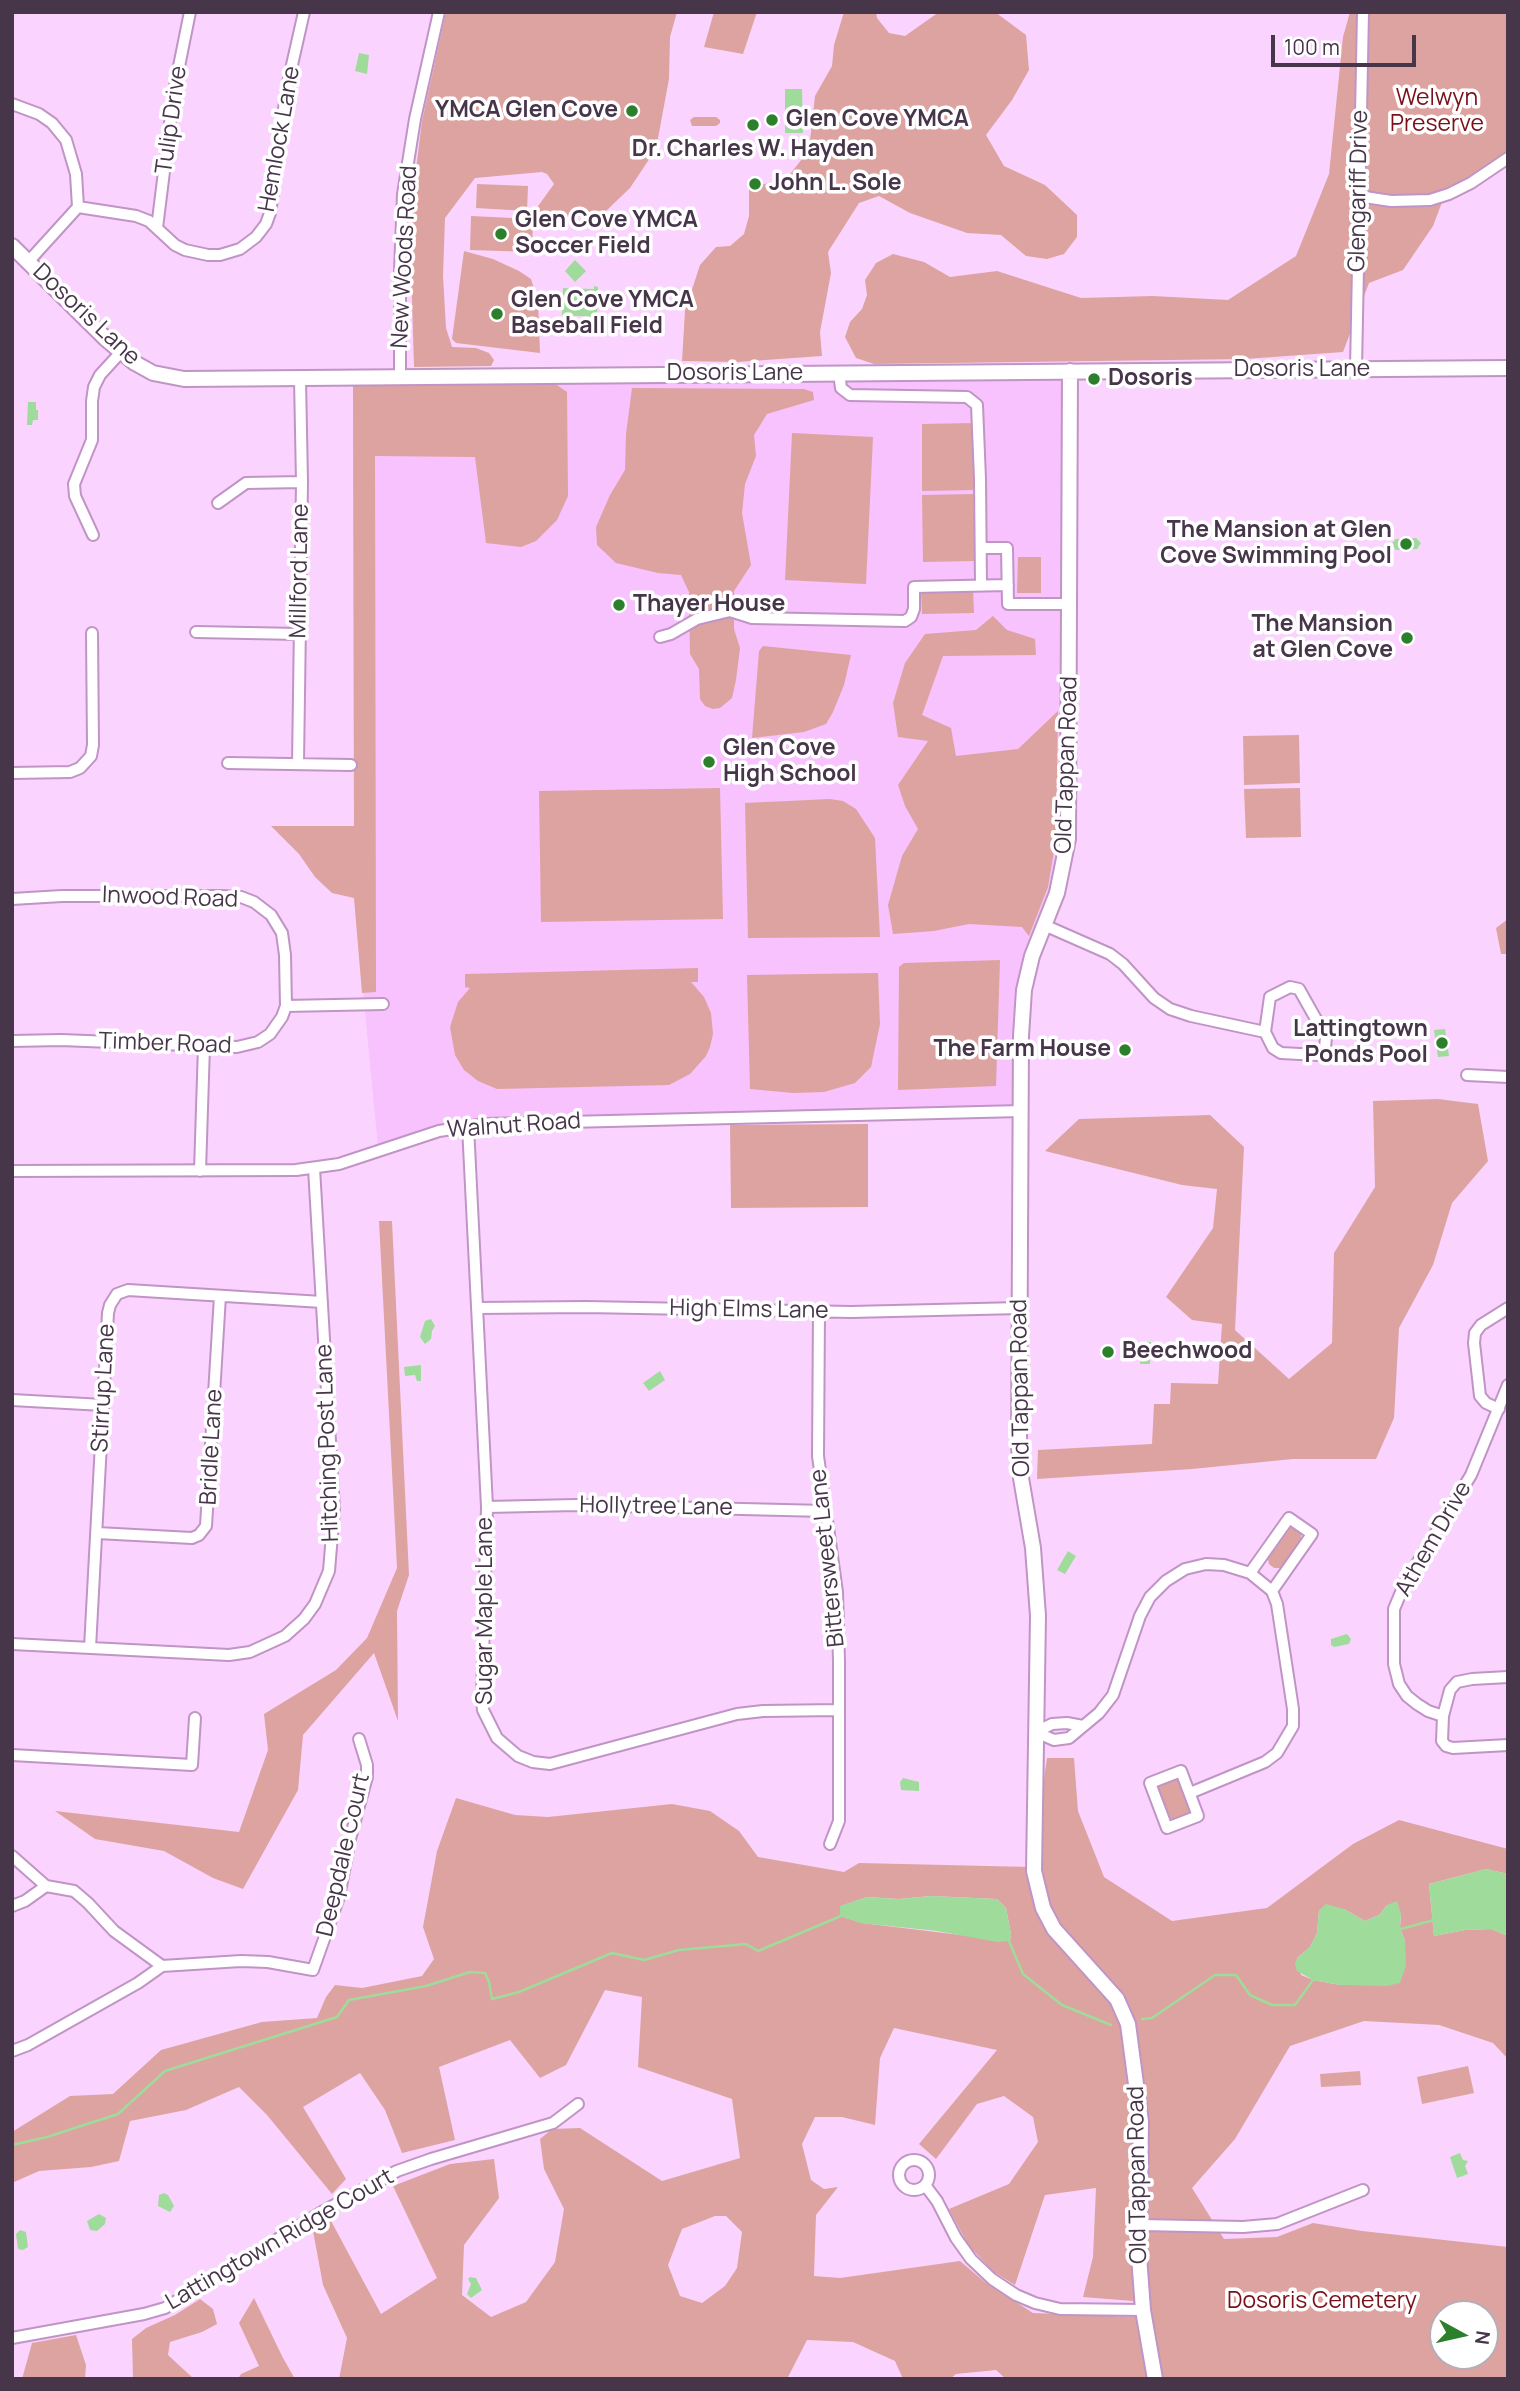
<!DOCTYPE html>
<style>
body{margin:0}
#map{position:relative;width:1520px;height:2391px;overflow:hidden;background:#fad4fe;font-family:Manrope,sans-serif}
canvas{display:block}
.frame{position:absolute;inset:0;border:14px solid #47354a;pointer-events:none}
.north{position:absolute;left:1429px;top:2300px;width:70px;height:70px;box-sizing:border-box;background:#fff;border:2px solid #b5aeb7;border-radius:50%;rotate:98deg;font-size:19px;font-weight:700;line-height:28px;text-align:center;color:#47354a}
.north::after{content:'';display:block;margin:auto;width:24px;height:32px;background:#2c7f2b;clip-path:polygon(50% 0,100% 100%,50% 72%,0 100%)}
.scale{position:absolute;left:1271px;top:35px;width:145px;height:32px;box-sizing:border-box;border:4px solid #47354a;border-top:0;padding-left:9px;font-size:21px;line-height:24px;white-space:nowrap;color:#47354a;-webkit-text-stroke:5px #fff;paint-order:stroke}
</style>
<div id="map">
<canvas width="1520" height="2391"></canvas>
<div class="frame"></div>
<div class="north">N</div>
<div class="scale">100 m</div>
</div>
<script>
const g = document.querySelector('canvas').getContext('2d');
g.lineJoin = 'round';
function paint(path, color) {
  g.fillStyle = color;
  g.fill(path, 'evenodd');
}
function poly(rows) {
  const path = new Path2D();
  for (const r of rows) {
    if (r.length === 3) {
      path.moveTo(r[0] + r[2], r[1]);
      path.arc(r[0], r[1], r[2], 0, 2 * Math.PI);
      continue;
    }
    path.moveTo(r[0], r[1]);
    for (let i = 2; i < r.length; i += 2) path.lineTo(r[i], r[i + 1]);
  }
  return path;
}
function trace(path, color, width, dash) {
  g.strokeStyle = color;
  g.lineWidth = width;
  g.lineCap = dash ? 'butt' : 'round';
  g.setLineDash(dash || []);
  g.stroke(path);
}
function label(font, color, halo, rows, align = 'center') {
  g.font = font + ' Manrope,sans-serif';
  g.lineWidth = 7;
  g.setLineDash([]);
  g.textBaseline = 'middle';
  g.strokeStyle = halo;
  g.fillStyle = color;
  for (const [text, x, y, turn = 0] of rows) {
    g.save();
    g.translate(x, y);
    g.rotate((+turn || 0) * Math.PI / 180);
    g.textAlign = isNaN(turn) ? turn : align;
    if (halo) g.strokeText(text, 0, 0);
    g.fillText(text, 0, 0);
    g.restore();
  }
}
paint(poly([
 [1066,376,1064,840,1056,889,1020,984,1017,1108,467,1124,378,1147,354,898,353,385]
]), '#f7c2fd');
paint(poly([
 [446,12,677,12,670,37,669,79,656,149,630,188,605,212,553,221,540,216,536,209,554,184,547,174,542,172,475,178,445,218,443,276,446,328,452,347,476,348,489,353,494,360,491,366,414,367,411,266,413,193,422,121],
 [714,12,757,12,743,54,704,47],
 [844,12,876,12,877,18,889,33,905,36,939,12,995,12,1026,35,1029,70,1012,100,986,135,1004,166,1045,185,1077,215,1077,237,1064,254,1047,259,1026,256,1001,235,967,233,910,213,879,196,859,203,828,252,831,273,820,332,822,356,737,362,682,361,685,311,700,265,716,247,730,246,744,234,749,216,749,188,787,178,809,150,815,96,832,66,834,45],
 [1350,12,1508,12,1508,152,1446,192,1433,226,1403,270,1369,283,1343,352,1245,359,874,364,856,358,845,337,850,322,862,309,867,295,865,280,876,263,893,254,924,262,950,277,997,271,1081,298,1153,296,1228,300,1296,256,1329,174,1343,37],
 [694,117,716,117,720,120,720,123,716,126,692,126,690,120],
 [477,184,528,186,527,211,476,208],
 [471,216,533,219,532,252,470,250],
 [464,251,493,259,519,271,531,279,538,301,540,353,456,343,452,339],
 [554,383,567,392,568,496,557,520,536,541,521,547,486,543,475,457,375,456,376,992,362,993,354,898,332,893,315,877,299,854,271,826,354,826,353,385],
 [632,388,804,389,813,392,814,400,767,414,754,435,756,456,745,484,742,513,751,565,734,591,734,629,740,648,736,680,732,698,720,708,713,709,705,706,700,699,699,669,690,654,689,592,681,575,658,573,616,563,597,545,596,527,610,495,625,470,626,434],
 [974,423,975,490,922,491,922,424],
 [792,433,873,437,866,584,785,580],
 [975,494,975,561,923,562,922,495],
 [1018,557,1041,557,1041,593,1017,593],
 [973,590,974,613,922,614,921,591],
 [993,616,1007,630,1035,639,1036,655,943,656,922,715,951,728,956,756,1018,749,1058,711,1056,839,1048,887,1029,936,1022,927,969,924,934,931,893,934,888,905,902,856,918,829,905,806,898,785,928,741,898,737,893,703,905,663,925,634,976,630],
 [763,646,851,655,844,685,833,712,826,724,804,732,752,738,759,651],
 [1299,735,1300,783,1244,785,1243,736],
 [720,788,723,919,541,922,539,791],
 [1300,788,1301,837,1246,838,1244,789],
 [830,799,843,801,856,809,875,838,880,937,748,938,745,803],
 [1508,919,1508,954,1501,954,1496,928],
 [1000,960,996,1086,898,1090,899,967,904,963],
 [698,968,698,982,691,982,704,997,711,1013,713,1034,710,1047,706,1056,690,1074,669,1085,497,1089,478,1081,464,1070,455,1055,450,1027,458,1002,470,988,465,987,465,974],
 [878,973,880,1024,871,1067,855,1083,824,1092,793,1093,750,1089,747,975],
 [1438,1099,1478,1104,1488,1161,1452,1203,1433,1265,1399,1328,1394,1418,1376,1459,1293,1459,1192,1469,1037,1479,1038,1450,1152,1444,1154,1404,1170,1404,1171,1383,1218,1384,1222,1324,1192,1320,1166,1297,1213,1228,1217,1189,1182,1185,1045,1151,1079,1119,1210,1115,1244,1147,1235,1330,1289,1379,1332,1343,1334,1253,1375,1187,1373,1101],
 [868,1124,868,1207,731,1208,730,1125],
 [379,1221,392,1221,409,1575,397,1611,398,1721,374,1653,303,1735,298,1790,243,1889,213,1878,164,1851,95,1839,55,1811,239,1832,268,1750,264,1714,336,1670,367,1638,397,1568],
 [1290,1528,1295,1528,1301,1532,1301,1539,1282,1568,1274,1568,1269,1564,1268,1559],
 [1047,1758,1074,1758,1078,1811,1104,1877,1172,1921,1267,1908,1353,1844,1399,1820,1508,1849,1508,1874,1486,1869,1429,1884,1434,1936,1465,1930,1491,1929,1508,1936,1508,2059,1493,2043,1439,2025,1364,2021,1290,2046,1235,2139,1192,2188,1224,2239,1277,2237,1313,2223,1362,2231,1508,2247,1508,2379,1006,2379,996,2370,956,2374,950,2379,903,2379,895,2361,853,2342,807,2340,787,2379,339,2379,347,2338,323,2285,313,2231,330,2219,381,2314,437,2278,393,2186,450,2164,494,2159,499,2198,464,2245,462,2295,491,2317,526,2302,555,2262,564,2209,544,2169,540,2139,552,2129,580,2128,662,2181,740,2158,732,2099,638,2067,642,1997,605,1990,566,2065,540,2078,510,2040,439,2067,455,2140,402,2153,385,2110,360,2073,303,2107,346,2179,332,2194,267,2115,239,2087,186,2110,130,2121,119,2161,91,2167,39,2171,12,2183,12,2132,70,2096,113,2094,161,2050,262,2022,317,2018,326,1997,335,1985,362,1988,422,1976,434,1959,423,1927,437,1851,456,1798,515,1815,548,1817,672,1804,710,1811,739,1831,758,1857,844,1872,859,1863,1031,1867],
 [931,1896,997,1899,1006,1908,1011,1934,1010,1941,862,1923,840,1916,841,1906,867,1897,899,1899],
 [1387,1905,1401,1914,1400,1928,1405,1941,1361,1985,1340,1985,1313,1980,1301,1975,1297,1958,1310,1947,1317,1933,1319,1910,1344,1909,1365,1921,1379,1915],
 [894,2028,997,2050,919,2144,936,2159,977,2104,1004,2096,1033,2117,1038,2142,1009,2184,949,2209,968,2245,994,2272,1015,2285,1045,2195,1096,2188,1093,2257,1083,2297,1133,2301,1139,2317,1033,2313,986,2283,960,2261,840,2278,814,2276,816,2215,838,2187,824,2189,811,2180,802,2144,815,2117,842,2117,875,2125,880,2058],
 [715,2216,726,2216,742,2232,737,2268,725,2286,702,2303,680,2296,668,2265,682,2229],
 [1443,2314,1485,2314,1485,2356,1443,2356],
 [1178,1777,1191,1811,1188,1815,1173,1820,1168,1816,1157,1786],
 [1468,2066,1474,2093,1422,2104,1417,2077],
 [1360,2071,1361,2085,1321,2087,1320,2074],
 [254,2298,283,2358,295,2379,238,2379,241,2374,259,2366,239,2323],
 [200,2299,213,2309,217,2324,202,2332,170,2342,168,2355,194,2379,133,2379,132,2339,146,2328,175,2315],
 [76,2335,86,2365,85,2379,22,2379,32,2343]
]), '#dda3a0');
paint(poly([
 [359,53,369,55,367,74,355,71],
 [785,89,802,89,803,133,785,133],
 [575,260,586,271,575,282,565,271],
 [594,286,598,287,597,317,562,315,563,288,594,289],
 [28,402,36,402,36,410,38,410,38,420,33,420,32,425,27,425],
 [1416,538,1421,543,1417,549,1396,550,1391,544,1396,539],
 [1445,1029,1449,1056,1438,1057,1434,1030],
 [431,1319,435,1326,432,1331,431,1339,425,1344,420,1337,425,1321],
 [1141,1342,1151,1342,1150,1364,1140,1364],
 [421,1365,421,1381,417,1381,415,1375,405,1376,404,1367],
 [660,1371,665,1380,649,1391,643,1383],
 [1068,1551,1076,1556,1065,1574,1057,1570],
 [1347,1634,1351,1639,1349,1644,1334,1647,1331,1645,1331,1639],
 [903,1778,919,1782,919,1791,901,1790,900,1782],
 [1486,1869,1508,1874,1508,1936,1491,1929,1465,1930,1434,1936,1429,1884],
 [931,1896,997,1899,1006,1908,1011,1934,1010,1941,997,1942,937,1931,861,1923,840,1916,840,1906,867,1897,899,1899],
 [1397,1901,1401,1914,1400,1928,1405,1941,1406,1965,1400,1983,1387,1986,1340,1985,1313,1980,1297,1971,1295,1964,1297,1958,1310,1947,1317,1933,1319,1910,1326,1904,1344,1909,1365,1921,1379,1915,1387,1905],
 [1460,2153,1463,2160,1468,2161,1465,2166,1468,2174,1457,2178,1450,2157],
 [164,2193,168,2195,174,2206,170,2212,158,2206,159,2195],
 [99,2214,106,2218,105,2224,97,2231,90,2230,87,2221],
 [20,2230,26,2232,28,2247,23,2250,18,2249,16,2234],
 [470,2277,476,2278,482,2290,471,2298,467,2294,471,2284,468,2279]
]), '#9fdb9b');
trace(poly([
 [1397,1930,1434,1920],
 [1009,1941,1023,1974,1062,2005,1111,2025],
 [1142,2019,1152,2018,1215,1975,1236,1975,1250,1995,1272,2005,1295,2005,1313,1980],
 [12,2145,47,2137,118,2114,165,2071,337,2017,349,2000,426,1986,470,1972,485,1973,489,1982,492,1999,519,1992,612,1953,644,1960,679,1950,746,1944,758,1951,841,1916]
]), '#9fdb9b', 2.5);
const street = poly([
 [12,104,39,114,52,123,66,140,76,174,78,207,28,262],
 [1358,196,1391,201,1430,200,1449,194,1471,183,1508,158],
 [78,207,136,216,149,221,175,245,185,250,208,255,220,255,240,249,256,237,266,224,270,213,287,87,304,12],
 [157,228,174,91,190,12],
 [1356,369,1363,12],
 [839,373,841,388,850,395,967,397,977,405,980,479,981,585],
 [400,378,400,271,403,194,415,119,439,12],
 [218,503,246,483,302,482],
 [93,535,75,496,74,484,92,440,92,401,94,387,100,375,121,352],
 [981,548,1007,548,1008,604,1070,604],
 [196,632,299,634],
 [660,637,671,634,697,619,730,611,752,618,905,621,911,617,914,609,914,587,1008,585],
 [228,763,351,765],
 [298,764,302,482,300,379],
 [12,773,70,772,80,768,91,756,93,745,92,633],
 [12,899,62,896,222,896,241,897,254,902,271,915,282,933,285,955,286,1006,282,1017,270,1034,258,1042,237,1047,61,1040,12,1041],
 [1044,925,1110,954,1123,964,1154,998,1170,1009,1191,1016,1265,1032,1273,1048,1281,1053,1318,1055,1325,1048,1326,1037,1299,989,1290,987,1270,997,1265,1032],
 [286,1006,383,1004],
 [1467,1075,1508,1077],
 [468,1126,487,1507,482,1697,483,1710,497,1738,518,1756,533,1762,550,1764,737,1714,763,1711,839,1710],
 [12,1171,296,1170,339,1164,439,1131,485,1124,1022,1111],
 [200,1171,204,1046],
 [477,1308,586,1307,851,1312,1020,1308],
 [819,1312,818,1456,837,1592,839,1661,839,1821,830,1844],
 [12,1400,103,1405],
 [1499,1409,1486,1403,1480,1396,1474,1343,1475,1333,1481,1325,1508,1308],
 [487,1507,576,1505,825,1511],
 [97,1533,192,1538,199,1535,206,1526,220,1296],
 [1250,1573,1289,1518,1312,1534,1272,1591],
 [12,1644,229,1655,250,1652,285,1636,304,1619,315,1604,329,1571,334,1510,314,1168],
 [90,1648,108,1313,110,1305,117,1294,128,1290,322,1302],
 [1508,1677,1472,1679,1457,1682,1450,1690,1443,1716,1442,1741,1446,1746,1453,1748,1508,1745],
 [1443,1716,1428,1711,1417,1704,1407,1696,1399,1684,1394,1664,1394,1609,1404,1585,1471,1475,1508,1385],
 [1036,1732,1054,1740,1069,1738,1099,1713,1113,1695,1140,1616,1150,1597,1166,1581,1185,1569,1206,1564,1224,1565,1250,1573,1272,1591,1277,1604,1293,1709,1293,1726,1277,1753,1265,1762,1190,1793],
 [1036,1732,1052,1724,1067,1723,1083,1726],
 [12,1755,192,1765,195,1718],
 [1181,1771,1198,1816,1167,1828,1150,1783,1181,1771],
 [12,1856,46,1886,74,1891,88,1903,114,1931,162,1966,241,1961,268,1962,313,1970,339,1897,350,1839,367,1777,367,1765,359,1739],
 [12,1906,25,1901,46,1886],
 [12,2051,28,2045,138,1983,162,1966],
 [914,2175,15],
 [925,2185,937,2201,956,2238,971,2259,992,2279,1016,2295,1035,2303,1060,2309,1143,2310],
 [1140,2225,1243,2227,1277,2224,1363,2190],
 [12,2338,144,2314,165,2308,322,2212,397,2171,431,2159,553,2123,578,2104]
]);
const secondary = poly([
 [12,246,106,339,135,363,153,373,184,379,1508,368],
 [1070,371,1068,839,1057,893,1032,956,1024,990,1021,1036,1019,1445,1021,1478,1033,1548,1038,1616,1034,1871,1043,1908,1054,1929,1117,1999,1128,2024,1141,2122,1139,2256,1143,2310,1155,2379]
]);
trace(street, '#c194c6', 14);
trace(secondary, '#c194c6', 18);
trace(street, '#fff', 10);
trace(secondary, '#fff', 14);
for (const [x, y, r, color] of [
 [632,111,7,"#2c7f2b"],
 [772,120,7,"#2c7f2b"],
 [753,125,7,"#2c7f2b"],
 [755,184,7,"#2c7f2b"],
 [501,234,7,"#2c7f2b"],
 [497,314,7,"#2c7f2b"],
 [1094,379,7,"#2c7f2b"],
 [1406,544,7,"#2c7f2b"],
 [619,605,7,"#2c7f2b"],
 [1407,638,7,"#2c7f2b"],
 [709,762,7,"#2c7f2b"],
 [1442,1043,7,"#2c7f2b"],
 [1125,1050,7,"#2c7f2b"],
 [1108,1352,7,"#2c7f2b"]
]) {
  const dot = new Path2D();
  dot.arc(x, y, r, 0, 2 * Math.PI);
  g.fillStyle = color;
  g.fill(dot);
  trace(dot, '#fff', 2.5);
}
label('23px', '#79101a', '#fff', [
 ["Welwyn",1437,99],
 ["Preserve",1437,125],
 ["Dosoris Cemetery",1322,2302]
]);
label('bold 23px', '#47354a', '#fff', [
 ["YMCA Glen Cove",618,111,"right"],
 ["Glen Cove YMCA",786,120],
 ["Dr. Charles W. Hayden",753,150,"center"],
 ["John L. Sole",769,184],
 ["Glen Cove YMCA",515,221],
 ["Soccer Field",515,247],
 ["Glen Cove YMCA",511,301],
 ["Baseball Field",511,327],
 ["Dosoris",1108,379],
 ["The Mansion at Glen",1392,531,"right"],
 ["Cove Swimming Pool",1392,557,"right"],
 ["Thayer House",633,605],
 ["The Mansion",1393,625,"right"],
 ["at Glen Cove",1393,651,"right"],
 ["Glen Cove",723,749],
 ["High School",723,775],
 ["Lattingtown",1428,1030,"right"],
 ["Ponds Pool",1428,1056,"right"],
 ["The Farm House",1111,1050,"right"],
 ["Beechwood",1122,1352]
], 'left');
label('23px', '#47354a', '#fff', [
 ["Tulip Drive",172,120,-82],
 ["Hemlock Lane",280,139,-80],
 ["Glengariff Drive",1359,191,-89],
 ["New Woods Road",405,257,-87],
 ["Dosoris Lane",86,315,43],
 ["Dosoris Lane",1302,370],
 ["Dosoris Lane",735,374],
 ["Millford Lane",300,571,-89],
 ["Old Tappan Road",1067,765,-88],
 ["Inwood Road",170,898,2],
 ["Timber Road",165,1044,2],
 ["Walnut Road",514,1126,-4],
 ["High Elms Lane",749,1310,1],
 ["Stirrup Lane",104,1388,-87],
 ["Old Tappan Road",1021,1388,-91],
 ["Hitching Post Lane",328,1443,-92],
 ["Bridle Lane",212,1447,-87],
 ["Hollytree Lane",656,1507,1],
 ["Athem Drive",1434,1539,-60],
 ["Bittersweet Lane",828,1558,-96],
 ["Sugar Maple Lane",486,1611,-90],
 ["Deepdale Court",344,1855,-77],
 ["Old Tappan Road",1138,2175,-91],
 ["Lattingtown Ridge Court",280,2240,-30]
]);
</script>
